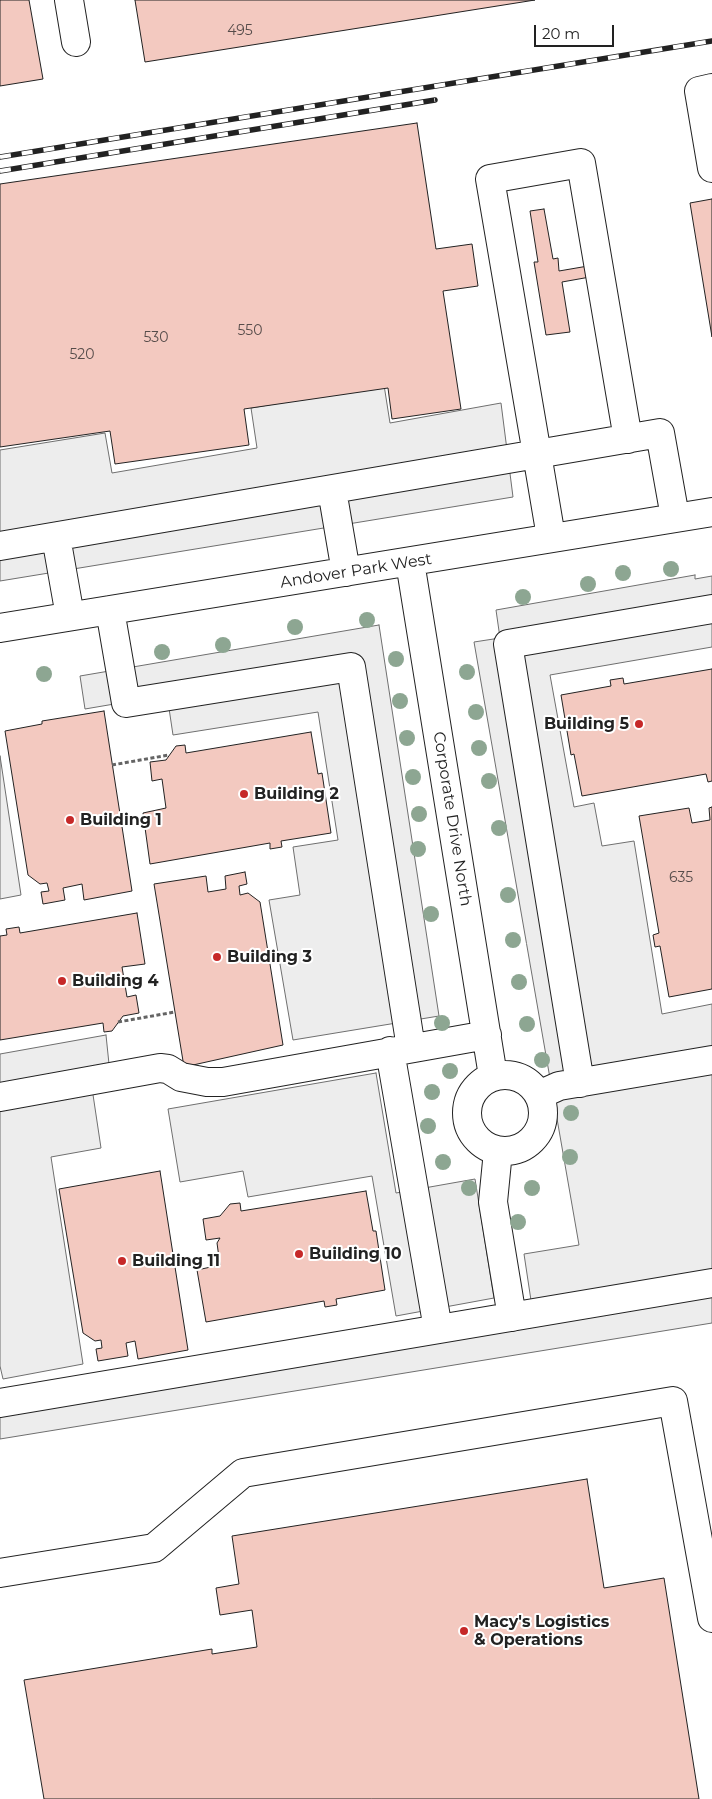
<!DOCTYPE html>
<style>
body{margin:0}
#map{position:relative;width:712px;height:1799px;overflow:hidden;background:#fff;font-family:Montserrat,sans-serif}
canvas{display:block}
.scale{position:absolute;left:534px;top:25px;width:80px;height:22px;box-sizing:border-box;border:2px solid #222;border-top:0;padding-left:6px;font-size:15px;line-height:18px;white-space:nowrap;color:#222;-webkit-text-stroke:4px #fff;paint-order:stroke}
</style>
<div id="map">
<canvas width="712" height="1799"></canvas>
<div class="scale">20 m</div>
</div>
<script>
const g = document.querySelector('canvas').getContext('2d');
g.lineJoin = 'round';
function paint(path, color) {
  g.fillStyle = color;
  g.fill(path, 'evenodd');
}
function poly(rows) {
  const path = new Path2D();
  for (const r of rows) {
    if (r.length === 3) {
      path.moveTo(r[0] + r[2], r[1]);
      path.arc(r[0], r[1], r[2], 0, 2 * Math.PI);
      continue;
    }
    path.moveTo(r[0], r[1]);
    for (let i = 2; i < r.length; i += 2) path.lineTo(r[i], r[i + 1]);
  }
  return path;
}
function trace(path, color, width, dash) {
  g.strokeStyle = color;
  g.lineWidth = width;
  g.lineCap = dash ? 'butt' : 'round';
  g.setLineDash(dash || []);
  g.stroke(path);
}
function label(font, color, halo, rows, align = 'center') {
  g.font = font + ' Montserrat,sans-serif';
  g.lineWidth = 4;
  g.setLineDash([]);
  g.textBaseline = 'middle';
  g.strokeStyle = halo;
  g.fillStyle = color;
  for (const [text, x, y, turn = 0] of rows) {
    g.save();
    g.translate(x, y);
    g.rotate((+turn || 0) * Math.PI / 180);
    g.textAlign = isNaN(turn) ? turn : align;
    if (halo) g.strokeText(text, 0, 0);
    g.fillText(text, 0, 0);
    g.restore();
  }
}
const parking = poly([
 [384,385,390,423,501,403,513,497,0,581,0,450,105,433,112,473,257,448,251,408,384,385],
 [695,575,695,579,712,576,712,647,550,675,574,807,594,803,602,846,634,841,662,1014,712,1004,712,1323,0,1439,0,1415,535,1327,524,1254,579,1245,474,642,500,638,496,610,695,575],
 [379,625,439,1016,293,1040,269,900,300,895,293,847,338,840,318,712,173,735,167,695,85,709,80,676,379,625],
 [0,756,21,895,0,899,0,756],
 [106,1035,109,1064,89,1068,101,1148,51,1157,83,1364,3,1379,0,1366,0,1054,106,1035],
 [376,1073,396,1193,475,1179,494,1298,396,1316,372,1176,248,1197,243,1171,180,1182,168,1109,376,1073]
]);
paint(parking, '#ededed');
trace(parking, '#6f6f6f', 1);
const building = poly([
 [0,0,29,0,43,79,0,86,0,0],
 [135,0,535,0,145,62,135,0],
 [417,123,436,249,472,244,478,286,443,291,461,409,392,419,388,388,244,409,249,445,115,464,110,431,0,447,0,184,417,123],
 [712,199,712,337,690,203,712,199],
 [544,209,553,259,558,258,559,271,588,266,590,277,562,282,570,332,546,335,534,262,538,262,530,211,544,209],
 [712,669,712,781,708,782,706,774,582,796,574,754,571,755,561,695,611,686,610,680,623,678,624,684,712,669],
 [104,711,132,891,84,900,82,884,63,888,65,900,43,904,41,892,49,891,47,883,40,884,28,875,5,731,42,724,42,721,104,711],
 [311,732,318,774,322,773,331,833,281,841,282,847,270,849,270,843,150,864,143,813,166,808,162,779,152,781,150,762,166,760,176,746,185,745,186,753,311,732],
 [712,807,712,989,669,997,660,946,655,947,653,935,659,933,639,816,689,808,692,823,710,820,709,808,712,807],
 [245,872,247,884,239,886,240,895,248,893,260,902,283,1045,184,1067,154,884,206,876,208,892,226,889,225,876,245,872],
 [137,913,145,964,122,967,127,997,136,995,139,1013,123,1016,112,1031,104,1032,103,1023,0,1040,0,936,7,935,6,929,19,927,20,933,137,913],
 [160,1171,188,1350,138,1359,135,1341,126,1343,128,1356,98,1361,96,1349,102,1348,101,1340,95,1341,83,1333,59,1189,160,1171],
 [366,1191,373,1231,376,1231,385,1290,336,1299,337,1305,325,1307,324,1301,206,1322,197,1270,220,1265,217,1243,220,1238,206,1240,203,1219,220,1216,230,1204,240,1203,241,1211,366,1191],
 [587,1479,604,1588,664,1578,699,1799,44,1799,24,1680,212,1649,212,1654,257,1647,252,1610,220,1615,216,1588,239,1584,232,1536,587,1479]
]);
paint(building, '#f3c9c0');
trace(building, '#222', 1);
const minor = poly([
 [69,0,76,42],
 [712,88,699,91,712,168],
 [332,490,346,572],
 [56,537,70,616],
 [551,537,537,454,660,433,675,517],
 [0,546,537,454,490,179,581,163,628,439],
 [410,562,493,1076],
 [110,610,126,703,351,667,411,1048],
 [0,628,712,512],
 [390,1051,438,1329],
 [505,1113,38],
 [580,1083,508,644,712,609],
 [539,1095,559,1086,712,1060],
 [0,1097,160,1068,168,1069,181,1077,207,1082,223,1082,487,1035],
 [498,1151,493,1202,512,1317],
 [0,1403,712,1283],
 [0,1573,154,1548,243,1473,673,1401,712,1618]
]);
trace(minor, '#222', 30);
trace(poly([
 [112,765,169,755],
 [118,1022,175,1012]
]), '#646464', 3, [4, 2.5]);
trace(minor, '#fff', 28);
const rail = poly([
 [0,157,712,41],
 [0,171,435,100]
]);
trace(rail, '#222', 5.5);
trace(rail, '#fff', 4, [11]);
g.fillStyle = '#8da692';
for (const [x, y] of [
 [671,569],
 [623,573],
 [588,584],
 [523,597],
 [367,620],
 [295,627],
 [223,645],
 [162,652],
 [396,659],
 [467,672],
 [44,674],
 [400,701],
 [476,712],
 [407,738],
 [479,748],
 [413,777],
 [489,781],
 [419,814],
 [499,828],
 [418,849],
 [508,895],
 [431,914],
 [513,940],
 [519,982],
 [442,1023],
 [527,1024],
 [542,1060],
 [450,1071],
 [432,1092],
 [571,1113],
 [428,1126],
 [570,1157],
 [443,1162],
 [469,1188],
 [532,1188],
 [518,1222]
]) {
  g.beginPath();
  g.arc(x, y, 8, 0, 2 * Math.PI);
  g.fill();
}
for (const [x, y, r, color] of [
 [639,724,5,"#c62828"],
 [244,794,5,"#c62828"],
 [70,820,5,"#c62828"],
 [217,957,5,"#c62828"],
 [62,981,5,"#c62828"],
 [299,1254,5,"#c62828"],
 [122,1261,5,"#c62828"],
 [464,1631,5,"#c62828"]
]) {
  const dot = new Path2D();
  dot.arc(x, y, r, 0, 2 * Math.PI);
  g.fillStyle = color;
  g.fill(dot);
  trace(dot, '#fff', 2);
}
label('14px', '#564c4a', null, [
 ["495",240,31],
 ["550",250,331],
 ["530",156,338],
 ["520",82,355],
 ["635",681,878]
]);
label('16px', '#222', '#fff', [
 ["Andover Park West",356,571,-9],
 ["Corporate Drive North",452,819,81]
]);
label('bold 16px', '#222', '#fff', [
 ["Building 5",629,724,"right"],
 ["Building 2",254,794],
 ["Building 1",80,820],
 ["Building 3",227,957],
 ["Building 4",72,981],
 ["Building 10",309,1254],
 ["Building 11",132,1261],
 ["Macy's Logistics",474,1622],
 ["& Operations",474,1640]
], 'left');
</script>
